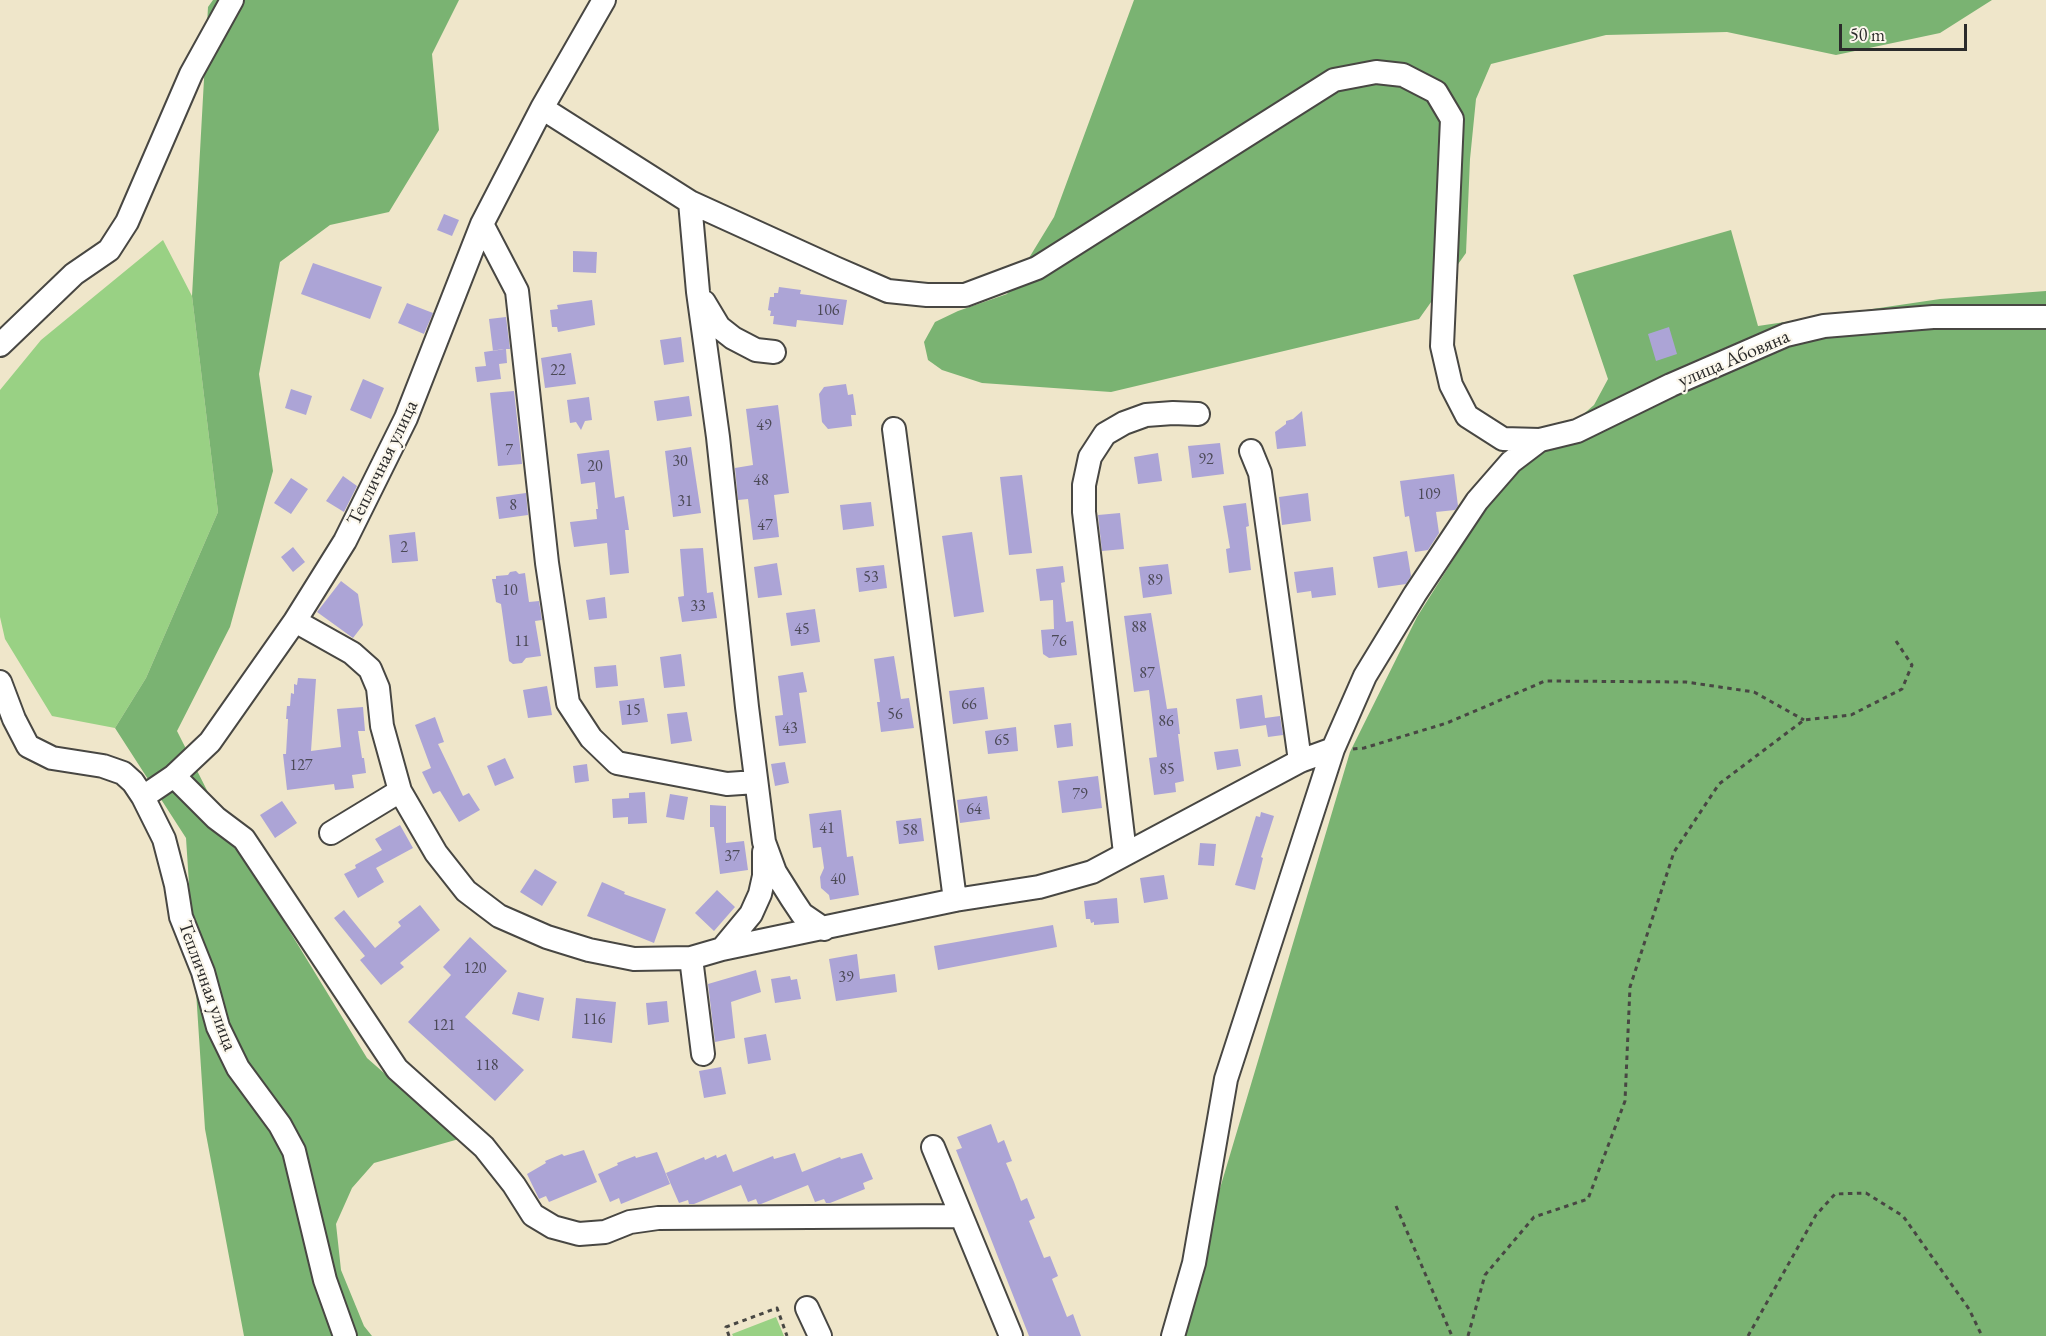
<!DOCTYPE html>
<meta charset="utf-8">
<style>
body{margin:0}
#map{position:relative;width:2046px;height:1336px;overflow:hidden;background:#efe6ca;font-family:"EB Garamond",serif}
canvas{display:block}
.scale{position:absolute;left:1839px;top:24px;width:128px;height:27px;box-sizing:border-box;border:3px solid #2b2b2b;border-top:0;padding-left:8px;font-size:18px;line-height:21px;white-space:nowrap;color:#2b2b2b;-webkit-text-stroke:4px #fbf7ec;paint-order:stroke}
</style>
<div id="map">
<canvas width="2046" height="1336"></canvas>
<div class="scale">50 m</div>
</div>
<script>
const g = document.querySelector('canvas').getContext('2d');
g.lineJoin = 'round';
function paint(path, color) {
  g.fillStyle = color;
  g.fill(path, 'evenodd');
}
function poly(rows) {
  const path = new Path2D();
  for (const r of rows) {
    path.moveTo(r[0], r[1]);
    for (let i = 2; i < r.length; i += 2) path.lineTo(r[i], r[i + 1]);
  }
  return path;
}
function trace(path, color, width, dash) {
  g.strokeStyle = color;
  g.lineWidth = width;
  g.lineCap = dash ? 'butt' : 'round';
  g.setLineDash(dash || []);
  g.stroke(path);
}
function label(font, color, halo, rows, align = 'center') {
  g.font = font + ' "EB Garamond",serif';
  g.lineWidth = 4.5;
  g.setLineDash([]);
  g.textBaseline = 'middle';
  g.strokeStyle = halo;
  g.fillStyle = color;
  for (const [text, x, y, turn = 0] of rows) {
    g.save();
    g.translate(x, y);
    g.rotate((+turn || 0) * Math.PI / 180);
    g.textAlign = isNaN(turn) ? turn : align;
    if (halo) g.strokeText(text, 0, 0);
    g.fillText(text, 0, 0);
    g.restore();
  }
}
paint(poly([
 [163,240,192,296,218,512,146,678,115,728,52,716,5,639,0,617,0,390,41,340],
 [776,1317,784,1336,733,1336,732,1334]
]), '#99d184');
paint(poly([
 [213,0,459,0,432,54,439,130,389,212,330,225,280,262,259,374,273,471,230,627,177,731,223,822,367,1058,459,1139,374,1163,352,1188,336,1224,341,1270,364,1326,372,1336,244,1336,205,1129,186,838,115,728,146,678,218,512,192,296,208,7],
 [1134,0,1992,0,1940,33,1836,55,1727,32,1606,35,1491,64,1476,99,1470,159,1466,253,1419,319,1111,392,982,383,942,370,928,360,924,342,935,322,958,311,1007,294,1054,217],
 [1731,230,1758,326,1940,299,2046,291,2046,1336,1176,1336,1350,752,1417,617,1487,506,1529,461,1594,405,1608,379,1573,275]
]), '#7ab372');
paint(poly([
 [444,214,459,220,452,236,437,230],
 [573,251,597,252,596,273,573,272],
 [313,263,382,287,370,319,301,294],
 [779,287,801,290,800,294,847,300,843,325,797,320,796,327,773,324,774,316,770,316,771,311,768,310,770,297,774,297,774,293,778,293],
 [592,300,595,325,558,332,557,327,552,327,550,310,558,309,557,305],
 [407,303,433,313,424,334,398,323],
 [506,317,510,349,506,349,507,363,499,364,501,379,477,382,475,367,486,366,484,352,504,349,493,351,489,319],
 [1669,327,1677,354,1656,361,1648,334],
 [681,337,684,362,664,365,660,340],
 [571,353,576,384,545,388,541,358],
 [363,379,384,388,371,419,350,410],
 [846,384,848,395,853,394,856,415,851,415,852,426,828,429,822,422,819,394,824,387],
 [291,389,312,396,306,415,285,408],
 [514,391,522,464,498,466,490,393],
 [689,396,692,416,657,421,654,401],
 [589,397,592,420,585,421,581,430,576,422,570,423,567,400],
 [778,405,789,493,774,495,779,537,753,540,748,499,738,500,735,468,753,465,746,409],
 [1302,411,1306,446,1277,449,1275,432,1286,424,1286,421,1293,419],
 [1220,443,1224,474,1192,478,1188,446],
 [691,447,701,513,673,517,665,451],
 [609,450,615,498,624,496,629,530,625,530,629,573,610,575,607,543,574,547,570,522,597,519,596,509,598,509,595,482,581,484,577,454],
 [1158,453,1162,481,1138,484,1134,457],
 [1454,474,1458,506,1455,510,1436,512,1439,533,1428,550,1415,552,1409,516,1405,517,1400,481],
 [1022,475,1032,553,1009,555,1000,477],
 [343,476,357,486,344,512,326,501],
 [291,478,308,489,291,514,274,503],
 [526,493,528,515,499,519,496,497],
 [1308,493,1311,521,1282,525,1279,497],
 [871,502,874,526,843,530,840,505],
 [1246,503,1249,526,1246,527,1251,570,1229,573,1226,549,1230,548,1223,506],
 [1120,513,1124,549,1102,551,1098,515],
 [415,532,418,561,392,563,389,535],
 [972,532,984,612,954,617,942,536],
 [293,547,305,562,293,572,281,557],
 [703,548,707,593,713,592,717,618,682,622,678,597,684,596,680,549],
 [1407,551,1411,576,1406,584,1378,588,1373,557],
 [777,563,782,595,758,598,754,567],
 [1168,564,1172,594,1143,598,1139,567],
 [884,565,887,588,859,592,856,568],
 [1063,566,1065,582,1061,583,1066,622,1073,621,1077,655,1049,658,1043,654,1041,630,1054,629,1053,600,1040,601,1036,569],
 [1333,567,1336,595,1312,598,1311,591,1297,593,1294,572],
 [516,571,519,574,525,573,529,602,539,601,542,620,535,621,541,656,526,658,522,663,513,664,509,661,501,604,496,602,492,579,496,579,496,576,508,575,510,572],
 [341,581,358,594,363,625,353,638,317,612],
 [605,597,607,618,589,620,586,600],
 [815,609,820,642,791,646,786,613],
 [1151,613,1167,709,1177,708,1180,734,1178,734,1184,781,1175,783,1176,792,1154,795,1149,758,1157,757,1149,690,1134,692,1124,616],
 [681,654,685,686,664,688,660,657],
 [894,656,901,699,909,698,914,728,881,732,877,702,880,702,874,659],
 [616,665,618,686,596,688,594,667],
 [803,672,807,692,799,693,806,743,779,746,775,716,783,715,778,676],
 [298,678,316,679,311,751,341,747,337,709,363,707,365,731,358,731,362,758,364,758,366,773,352,775,354,788,335,790,334,784,287,790,283,754,286,754,288,719,286,719,287,706,290,706,291,693,294,694,294,684,297,685],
 [547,686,552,715,528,718,523,690],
 [984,687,988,719,953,724,949,691],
 [1262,695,1265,718,1280,716,1283,735,1268,737,1266,725,1240,729,1236,699],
 [644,698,648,722,622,725,619,701],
 [687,712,692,741,671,744,667,714],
 [435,717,444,742,438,744,463,796,469,793,480,810,459,822,440,791,433,794,422,772,431,768,415,725],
 [1071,723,1073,746,1057,748,1054,725],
 [1016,727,1018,751,988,754,985,731],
 [1238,749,1241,766,1217,770,1214,752],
 [505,758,514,778,495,786,487,766],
 [785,762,789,783,775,786,771,764],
 [587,764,589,781,575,783,573,766],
 [1098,776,1102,808,1062,813,1058,781],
 [645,792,647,823,628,824,628,817,613,818,612,799,629,798,629,793],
 [670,794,688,797,684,820,666,817],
 [987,796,990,819,960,823,957,800],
 [282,801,297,823,275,838,260,815],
 [710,805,726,806,726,843,744,841,748,870,720,874,714,827,710,827],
 [841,810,847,857,853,856,859,895,830,900,829,895,821,888,820,877,824,868,821,847,813,848,809,814],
 [1261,812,1274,816,1261,857,1263,858,1255,890,1235,885,1256,816,1260,817],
 [921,818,924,841,899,844,896,821],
 [400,825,413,848,376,868,384,882,358,898,344,874,356,868,355,865,382,850,375,839],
 [1200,843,1216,844,1214,866,1198,865],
 [535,869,557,882,542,906,520,892],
 [1164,875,1168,899,1144,903,1140,878],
 [602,882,625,892,624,894,666,909,654,943,587,916],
 [717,890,735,907,714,931,695,913],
 [1117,898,1119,923,1094,925,1094,922,1091,923,1090,919,1086,919,1084,901],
 [420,905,440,930,400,963,404,967,381,985,360,960,365,956,334,918,344,910,375,948,401,926,398,922],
 [1053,925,1057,947,938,970,934,946],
 [470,937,507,971,465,1017,524,1070,495,1101,408,1022,451,975,443,967],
 [857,954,860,979,895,974,897,992,836,1001,829,959],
 [756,970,761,992,731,1002,735,1038,715,1042,708,984],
 [790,976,791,980,797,979,801,999,775,1003,771,979],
 [518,992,544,998,539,1021,512,1014],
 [576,998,616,1002,612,1043,572,1038],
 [667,1001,669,1022,648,1025,646,1003],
 [766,1034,771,1060,748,1064,744,1038],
 [721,1067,726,1094,704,1098,699,1071],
 [991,1124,998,1143,1004,1140,1012,1161,1006,1163,1014,1182,1021,1201,1027,1198,1035,1218,1029,1221,1044,1258,1050,1256,1058,1276,1052,1279,1067,1317,1073,1314,1081,1336,1029,1336,956,1150,962,1148,957,1137],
 [584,1150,597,1182,549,1202,546,1196,539,1199,527,1174,546,1163,545,1161,562,1154,564,1156],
 [657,1152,670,1184,621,1204,619,1198,610,1202,598,1174,618,1165,617,1163,635,1156,636,1158],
 [795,1153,802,1172,840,1157,841,1159,862,1153,873,1179,863,1183,865,1189,830,1203,826,1203,824,1199,815,1202,808,1185,761,1204,758,1204,756,1199,748,1202,741,1185,694,1204,689,1204,688,1200,679,1203,666,1173,704,1157,705,1160,716,1155,717,1158,726,1154,733,1172,773,1156,774,1159]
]), '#aca4d6');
const minor = poly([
 [542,108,690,202,835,268,888,291,927,295,965,295,1037,268,1334,80,1376,72,1403,75,1436,92,1452,119,1442,346,1451,385,1467,416,1503,439,1540,440,1577,431,1671,385,1786,335,1824,326,1933,317,2046,317],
 [690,202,698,292,718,437,747,707,764,842,775,872,792,899,802,914,824,929],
 [482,224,517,291,547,563,568,703,591,738,617,763,727,784,756,782],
 [704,302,719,327,733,338,756,350,774,352],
 [0,345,74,274,109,250,127,222,191,74,232,0],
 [894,429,955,900],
 [1251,451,1260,473,1300,761],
 [295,621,352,653,370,669,378,688,382,726,400,791,436,853,466,891,499,916,547,937,589,950,634,959,691,958,722,949,955,900,1039,887,1092,872,1300,761,1333,749],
 [0,682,14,719,28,746,52,758,103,766,123,773,133,782,143,797,174,776,210,742,295,621,345,541,406,418,482,224,542,108,604,0],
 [174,776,216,818,244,839,397,1069,484,1147,514,1185,533,1215,553,1227,579,1234,605,1232,630,1222,658,1218,961,1216],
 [143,797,164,839,176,885,181,917,203,972,218,1027,238,1068,280,1125,294,1151,325,1280,345,1336],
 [331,833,400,791],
 [1125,853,1084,512,1084,485,1090,457,1105,434,1124,423,1146,415,1173,413,1198,414],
 [722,949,751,914,760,894,764,876,764,852],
 [691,958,703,1054],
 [933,1147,1011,1336],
 [807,1308,820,1336],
 [1173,1336,1194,1263,1226,1079,1333,749,1365,676,1415,594,1477,501,1511,462,1540,440]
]);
trace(minor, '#484743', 26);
trace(poly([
 [1353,749,1364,748,1447,723,1545,681,1686,682,1754,692,1804,720],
 [1396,1206,1452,1336],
 [729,1336,726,1327,777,1308,787,1336],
 [1468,1336,1485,1275,1534,1217,1588,1199,1625,1101,1630,987,1674,852,1719,784,1804,720,1851,715,1902,689,1912,665,1896,641],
 [1748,1336,1816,1215,1835,1194,1866,1193,1903,1216,1969,1309,1982,1336]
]), '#484743', 3, [4.5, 4.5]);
trace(minor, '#fff', 22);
label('16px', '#4b4956', null, [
 ["106",828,311],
 ["22",558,371],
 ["49",764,426],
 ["7",509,451],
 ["92",1206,460],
 ["30",680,462],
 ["20",595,467],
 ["48",761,481],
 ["109",1429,495],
 ["31",685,502],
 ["8",513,506],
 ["47",765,526],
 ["2",404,548],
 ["53",871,578],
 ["89",1155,581],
 ["10",510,591],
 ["33",698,607],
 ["88",1139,628],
 ["45",802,630],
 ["11",522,642],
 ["76",1059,642],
 ["87",1147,674],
 ["66",969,705],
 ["15",633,711],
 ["56",895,715],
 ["86",1166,722],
 ["43",790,729],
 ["65",1002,741],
 ["127",301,766],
 ["85",1167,770],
 ["79",1080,795],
 ["64",974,810],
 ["41",827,829],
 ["58",910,831],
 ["37",732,857],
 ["40",838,880],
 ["120",475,969],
 ["39",846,978],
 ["116",594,1020],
 ["121",444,1026],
 ["118",487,1066]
]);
label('20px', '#2b2b2b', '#fbf7ec', [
 ["улица Абовяна",1734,359,-23],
 ["Тепличная улица",383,463,-64],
 ["Тепличная улица",207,986,70]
]);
</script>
